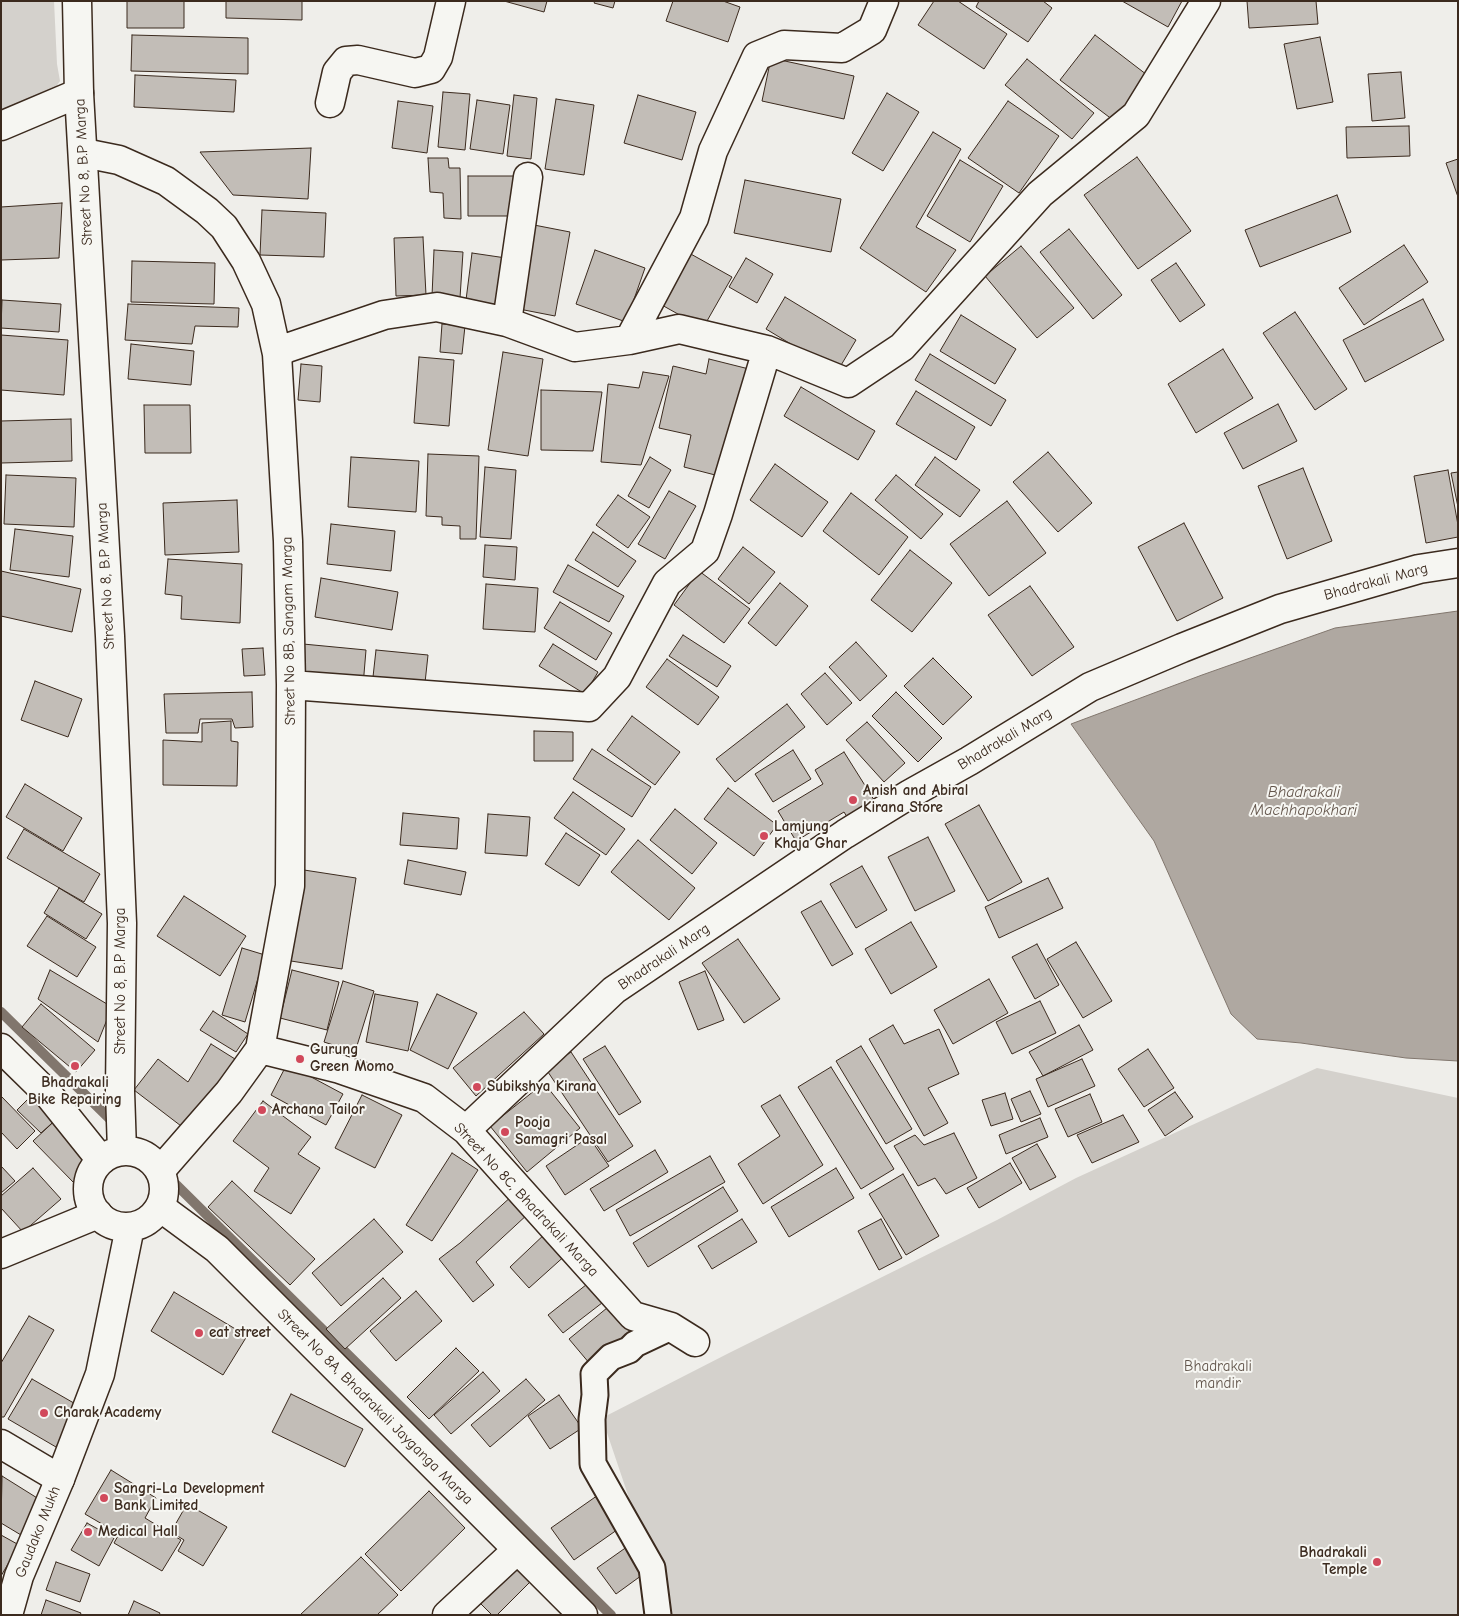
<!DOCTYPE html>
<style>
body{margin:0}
#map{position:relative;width:1459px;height:1616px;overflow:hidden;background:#efeeea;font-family:"Comic Neue",sans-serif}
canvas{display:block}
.frame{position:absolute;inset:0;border:2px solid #3b2a1e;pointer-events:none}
</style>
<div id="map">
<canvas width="1459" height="1616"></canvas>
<div class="frame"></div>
</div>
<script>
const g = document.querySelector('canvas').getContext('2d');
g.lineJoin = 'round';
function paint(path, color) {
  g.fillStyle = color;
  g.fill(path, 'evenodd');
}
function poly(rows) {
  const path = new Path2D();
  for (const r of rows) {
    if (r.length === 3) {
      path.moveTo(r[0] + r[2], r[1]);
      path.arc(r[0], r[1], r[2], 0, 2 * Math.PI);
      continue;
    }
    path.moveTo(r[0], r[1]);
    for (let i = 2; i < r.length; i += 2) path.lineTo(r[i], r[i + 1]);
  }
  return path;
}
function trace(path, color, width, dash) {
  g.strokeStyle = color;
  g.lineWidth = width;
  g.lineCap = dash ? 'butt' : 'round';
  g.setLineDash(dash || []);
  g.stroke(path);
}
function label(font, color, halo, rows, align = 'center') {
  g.font = font + ' "Comic Neue",sans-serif';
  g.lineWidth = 4;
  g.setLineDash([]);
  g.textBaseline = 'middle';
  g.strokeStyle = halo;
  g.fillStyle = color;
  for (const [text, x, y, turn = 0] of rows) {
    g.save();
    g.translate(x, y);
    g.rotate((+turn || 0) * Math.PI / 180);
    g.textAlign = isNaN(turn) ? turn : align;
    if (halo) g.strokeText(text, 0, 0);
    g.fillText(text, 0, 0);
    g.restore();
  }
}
paint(poly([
 [1,1,54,1,57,64,60,81,51,94,1,115],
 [1317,1068,1458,1098,1458,1615,656,1615,654,1572,602,1418,729,1353,997,1220,1076,1178]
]), '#d4d1cc');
const water = poly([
 [1458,611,1458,1061,1406,1058,1301,1043,1257,1039,1231,1014,1154,841,1071,724,1202,675,1335,628,1458,611]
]);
paint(water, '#afa8a1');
trace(water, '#81766d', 1);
trace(poly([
 [1,1012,116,1125],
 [126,1135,611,1615]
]), '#81766d', 10);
const building = poly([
 [127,1,184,1,184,28,127,28,127,1],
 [226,1,302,1,302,20,226,18,226,1],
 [504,1,547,1,544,12,504,1],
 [595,1,615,1,613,8,594,3,595,1],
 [673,1,723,1,740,7,728,42,666,21,673,1],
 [934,1,958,1,1007,34,984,69,918,25,934,1],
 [979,1,1043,1,1052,8,1028,42,976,7,979,1],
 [1122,1,1182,1,1168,27,1122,1],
 [1247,1,1316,1,1318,24,1249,28,1247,1],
 [132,35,248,38,248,74,131,71,132,35],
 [1095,35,1151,78,1117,123,1060,80,1095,35],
 [1320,37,1333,102,1297,109,1284,44,1320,37],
 [771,58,854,76,844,119,762,101,771,58],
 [1027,59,1094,113,1072,139,1005,85,1027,59],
 [1401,72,1405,118,1372,121,1368,74,1401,72],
 [135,75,236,80,234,112,134,107,135,75],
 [443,92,470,94,465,150,438,147,443,92],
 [887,93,919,112,883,171,852,153,887,93],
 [514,95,537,98,531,159,507,156,514,95],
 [638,95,696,112,682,160,624,143,638,95],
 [556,99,594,105,584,175,545,169,556,99],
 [477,100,510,105,503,154,470,149,477,100],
 [398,101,433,106,427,153,392,148,398,101],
 [1008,101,1059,136,1019,193,968,158,1008,101],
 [1409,126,1410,156,1347,158,1346,127,1409,126],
 [933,132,961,149,916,227,956,250,926,292,860,248,933,132],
 [311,148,308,199,233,195,200,152,311,148],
 [1137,157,1191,231,1138,269,1084,195,1137,157],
 [428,158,448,158,449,168,460,168,461,219,444,218,443,193,430,192,428,158],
 [1458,159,1458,197,1446,163,1458,159],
 [960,160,1003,186,970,242,927,216,960,160],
 [468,176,516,176,515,216,468,216,468,176],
 [745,180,841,199,831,252,734,233,745,180],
 [1337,195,1351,232,1260,267,1245,230,1337,195],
 [62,203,59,258,1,260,1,207,62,203],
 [262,210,326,213,324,257,260,255,262,210],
 [534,225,570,232,555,316,519,309,534,225],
 [1069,229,1122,295,1093,319,1040,252,1069,229],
 [423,237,426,295,396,296,394,238,423,237],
 [1404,245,1428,282,1364,325,1339,288,1404,245],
 [1021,246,1074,308,1037,338,985,276,1021,246],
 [434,250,463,252,460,298,432,296,434,250],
 [595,250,645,268,626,322,576,304,595,250],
 [472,253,506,258,500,305,466,300,472,253],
 [689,253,732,277,703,328,660,304,689,253],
 [746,258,773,274,757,303,729,287,746,258],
 [132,261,215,263,214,304,131,302,132,261],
 [1176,263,1205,305,1180,322,1151,280,1176,263],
 [785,297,856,340,837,372,766,329,785,297],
 [1423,299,1444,340,1365,382,1343,340,1423,299],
 [2,300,61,304,59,332,1,328,2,300],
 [128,304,239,308,238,327,195,326,192,344,125,340,128,304],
 [1295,312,1347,389,1315,410,1263,333,1295,312],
 [961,315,1016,349,995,384,940,351,961,315],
 [442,324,465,326,462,354,440,352,442,324],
 [1,335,68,340,64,395,1,390,1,335],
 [131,344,194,351,191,385,128,379,131,344],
 [1223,349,1253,398,1196,433,1168,384,1223,349],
 [503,352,543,359,528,456,488,450,503,352],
 [930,354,1006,400,991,426,915,380,930,354],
 [419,357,454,360,449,426,414,423,419,357],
 [709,359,749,369,723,477,684,467,691,435,659,428,673,366,706,374,709,359],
 [301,364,322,366,320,402,298,400,301,364],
 [643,372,669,376,641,465,601,462,608,384,639,388,643,372],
 [801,387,875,431,858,460,784,416,801,387],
 [541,390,602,392,593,451,541,450,541,390],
 [916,391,975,427,956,460,896,424,916,391],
 [1278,404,1297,441,1243,469,1224,433,1278,404],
 [144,405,190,405,191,453,145,453,144,405],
 [71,419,72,461,1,463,1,421,71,419],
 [1048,452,1092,503,1058,532,1013,482,1048,452],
 [428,454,479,456,476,539,460,539,460,526,442,525,442,517,426,516,428,454],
 [351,457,419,461,416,512,348,507,351,457],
 [650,457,671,470,649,508,628,496,650,457],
 [935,457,980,490,960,517,915,485,935,457],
 [775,464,828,502,802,537,750,500,775,464],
 [485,467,516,470,511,539,480,537,485,467],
 [1303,468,1332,541,1287,559,1258,486,1303,468],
 [1448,470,1458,525,1458,537,1426,543,1414,476,1448,470],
 [1458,472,1458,507,1451,473,1458,472],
 [6,475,76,478,74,527,4,524,6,475],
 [896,475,943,514,921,539,875,500,896,475],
 [669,491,696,506,665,559,638,544,669,491],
 [851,493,908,537,879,575,823,531,851,493],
 [618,495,650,517,628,548,596,525,618,495],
 [237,500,239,552,165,555,163,503,237,500],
 [1007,501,1046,553,989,596,950,544,1007,501],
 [1184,523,1223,598,1177,621,1138,547,1184,523],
 [331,524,395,531,391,571,327,564,331,524],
 [15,529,73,536,69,577,10,570,15,529],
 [593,532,636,561,618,587,575,560,593,532],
 [485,545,517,547,515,580,483,577,485,545],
 [743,547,775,572,749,604,718,579,743,547],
 [910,550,952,583,912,632,871,600,910,550],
 [168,559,242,564,240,623,181,619,182,596,165,594,168,559],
 [568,565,624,596,609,622,553,592,568,565],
 [1,571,81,589,72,632,1,616,1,571],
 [699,571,750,609,724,643,674,605,699,571],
 [321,578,398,592,392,630,315,617,321,578],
 [780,583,808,606,776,646,748,623,780,583],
 [486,584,538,588,535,632,483,629,486,584],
 [1030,586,1074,647,1032,676,988,615,1030,586],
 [560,602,612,633,596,660,544,628,560,602],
 [683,635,731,666,717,687,669,656,683,635],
 [856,642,887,676,860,701,829,667,856,642],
 [303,644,366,650,363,686,300,680,303,644],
 [553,644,598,672,585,694,539,666,553,644],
 [263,648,265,675,244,676,242,649,263,648],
 [376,650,428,655,424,692,372,686,376,650],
 [933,658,972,697,943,725,904,686,933,658],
 [667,659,719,697,698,725,646,687,667,659],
 [825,673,852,703,827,725,801,694,825,673],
 [35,681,82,699,68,737,21,720,35,681],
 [252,692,253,727,235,728,232,719,200,719,198,733,166,733,164,694,252,692],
 [896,692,942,738,918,762,872,716,896,692],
 [787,704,805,727,735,782,716,759,787,704],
 [632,716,680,752,655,785,607,750,632,716],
 [231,721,231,741,238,742,237,786,163,785,163,740,202,742,202,723,231,721],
 [867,722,905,763,884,782,846,740,867,722],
 [534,731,573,732,573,761,534,761,534,731],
 [592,749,651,787,632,817,573,779,592,749],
 [793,750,811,779,773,802,755,774,793,750],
 [844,752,876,803,849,820,844,812,796,841,778,811,823,784,815,770,844,752],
 [25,784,82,818,63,851,6,817,25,784],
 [728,788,777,825,754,856,704,819,728,788],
 [573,792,625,829,606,855,554,818,573,792],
 [979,805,1022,882,988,901,945,824,979,805],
 [675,809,717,843,692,874,650,840,675,809],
 [403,813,459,818,457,849,400,845,403,813],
 [488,814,530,817,527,856,485,853,488,814],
 [24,829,100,874,84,902,7,858,24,829],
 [566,833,600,855,579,886,545,864,566,833],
 [928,837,955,891,915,911,888,857,928,837],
 [638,840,695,888,669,920,611,872,638,840],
 [408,860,466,872,461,895,404,884,408,860],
 [862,866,887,910,856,928,830,884,862,866],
 [304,870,356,878,342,969,291,961,304,870],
 [1048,878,1063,908,999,938,985,907,1048,878],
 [59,888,102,914,86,939,44,913,59,888],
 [184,896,246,936,220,976,157,936,184,896],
 [821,901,853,954,832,966,801,912,821,901],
 [47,916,96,947,77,977,27,946,47,916],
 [911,922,937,967,891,994,865,949,911,922],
 [738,939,780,999,744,1023,702,963,738,939],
 [1076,942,1112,1001,1083,1018,1047,959,1076,942],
 [1037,944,1059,985,1035,999,1012,957,1037,944],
 [242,948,265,955,245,1022,222,1015,242,948],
 [50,970,112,1007,98,1042,38,999,50,970],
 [292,970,339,982,327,1030,280,1018,292,970],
 [705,971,724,1020,698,1030,679,982,705,971],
 [989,979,1008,1013,953,1044,934,1010,989,979],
 [343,981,374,991,355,1052,324,1042,343,981],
 [375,994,418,1002,408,1051,366,1042,375,994],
 [437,994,477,1013,448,1069,410,1050,437,994],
 [1040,1001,1056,1033,1012,1054,996,1022,1040,1001],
 [41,1004,95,1050,76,1072,22,1027,41,1004],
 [213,1011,248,1034,236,1052,200,1030,213,1011],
 [524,1012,544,1034,476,1096,453,1068,524,1012],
 [893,1025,904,1044,939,1029,959,1074,928,1088,948,1123,924,1136,869,1039,893,1025],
 [1079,1025,1093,1050,1043,1076,1029,1052,1079,1025],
 [211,1044,235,1059,185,1129,134,1090,158,1059,188,1082,211,1044],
 [605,1046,641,1102,619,1115,583,1059,605,1046],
 [861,1046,912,1129,886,1144,836,1061,861,1046],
 [1148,1049,1174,1088,1144,1107,1118,1069,1148,1049],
 [571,1052,633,1146,608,1162,546,1069,571,1052],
 [1082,1059,1095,1086,1048,1107,1036,1079,1082,1059],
 [287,1064,343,1094,326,1125,271,1095,287,1064],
 [831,1067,894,1169,861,1189,798,1087,831,1067],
 [544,1083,580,1128,527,1172,490,1126,544,1083],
 [38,1089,61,1115,41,1133,17,1110,38,1089],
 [1030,1091,1041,1114,1021,1122,1011,1099,1030,1091],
 [1175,1092,1193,1117,1165,1136,1148,1110,1175,1092],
 [1005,1093,1013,1119,991,1126,982,1100,1005,1093],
 [1090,1094,1102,1122,1068,1137,1055,1109,1090,1094],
 [362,1095,402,1115,375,1168,335,1148,362,1095],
 [780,1095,823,1165,763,1204,738,1164,780,1136,761,1106,780,1095],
 [1,1096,35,1131,17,1149,1,1132,1,1096],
 [263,1101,311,1137,298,1154,320,1168,291,1214,254,1191,269,1168,233,1141,263,1101],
 [61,1115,93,1156,74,1183,33,1141,61,1115],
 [1123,1115,1139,1142,1092,1163,1077,1135,1123,1115],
 [1040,1118,1048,1137,1006,1154,999,1135,1040,1118],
 [954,1133,977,1178,946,1194,935,1178,918,1186,894,1146,915,1135,924,1145,954,1133],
 [589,1137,609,1166,565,1195,546,1166,589,1137],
 [1037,1144,1056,1177,1030,1190,1012,1158,1037,1144],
 [655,1150,668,1172,604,1211,590,1189,655,1150],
 [452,1153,478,1170,432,1241,406,1225,452,1153],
 [710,1156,725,1182,630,1236,616,1210,710,1156],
 [1010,1163,1022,1183,979,1208,967,1188,1010,1163],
 [1,1166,15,1181,1,1193,1,1166],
 [33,1168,61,1199,23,1232,1,1208,1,1196,33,1168],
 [836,1168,854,1198,789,1237,771,1207,836,1168],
 [903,1174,939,1236,906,1255,869,1194,903,1174],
 [232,1181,315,1259,290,1285,208,1207,232,1181],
 [723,1187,738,1211,648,1267,633,1243,723,1187],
 [513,1195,529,1213,476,1262,494,1285,473,1302,439,1259,460,1243,513,1195],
 [374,1219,403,1252,341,1306,312,1273,374,1219],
 [742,1219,757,1242,712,1269,698,1246,742,1219],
 [881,1219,902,1258,879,1270,858,1231,881,1219],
 [548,1231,568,1253,529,1288,510,1267,548,1231],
 [596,1277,611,1296,563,1333,548,1315,596,1277],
 [383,1278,401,1298,345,1349,326,1329,383,1278],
 [416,1291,442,1321,396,1361,370,1331,416,1291],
 [174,1292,247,1336,223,1375,151,1331,174,1292],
 [618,1299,639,1324,590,1364,569,1339,618,1299],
 [29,1316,54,1330,4,1417,1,1417,1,1363,29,1316],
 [456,1348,479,1371,429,1419,407,1397,456,1348],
 [483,1372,500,1391,451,1434,434,1415,483,1372],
 [32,1379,79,1406,56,1447,8,1419,32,1379],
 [526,1379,545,1400,490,1447,471,1425,526,1379],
 [291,1394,363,1429,345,1467,272,1432,291,1394],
 [559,1395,582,1428,550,1449,528,1416,559,1395],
 [111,1470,156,1498,145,1518,181,1540,162,1571,114,1543,119,1534,85,1514,111,1470],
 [2,1476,42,1501,21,1535,1,1523,2,1476],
 [429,1491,465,1528,401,1591,365,1554,429,1491],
 [601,1493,624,1525,574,1560,551,1528,601,1493],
 [187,1504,227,1527,203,1566,178,1551,184,1540,171,1532,187,1504],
 [87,1523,114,1538,99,1566,71,1550,87,1523],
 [1,1535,19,1545,1,1576,1,1535],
 [631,1544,649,1570,616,1594,597,1568,631,1544],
 [361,1557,398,1595,377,1615,300,1615,361,1557],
 [508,1559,531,1581,497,1615,492,1615,472,1595,508,1559],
 [56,1562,90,1574,80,1602,46,1590,56,1562],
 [46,1600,81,1613,80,1615,41,1615,46,1600],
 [134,1601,160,1613,159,1615,128,1615,134,1601]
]);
paint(building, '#c2bdb7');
trace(building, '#3b2a1e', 1);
const pedestrian = poly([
 [658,1615,652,1568,593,1464,592,1419,595,1395,594,1374,611,1357,629,1350,635,1344,671,1327]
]);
const minor = poly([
 [330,103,337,72,346,61,358,60,415,73,431,69,438,57,451,1],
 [84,153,119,160,166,181,207,211,224,227,246,261,266,304,277,354,288,541,291,685,290,886,260,1049,229,1092,160,1171],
 [507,322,528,177],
 [629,340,694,218,713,151,757,56,784,45,842,48,872,30,884,1],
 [277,354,287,348,384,315,437,307,507,322,575,347,629,340,679,329,767,350,848,383,902,347,1040,194,1136,115,1206,1],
 [291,685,589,707,617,677,667,583,705,551,718,514,767,350],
 [1,1048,48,1094,101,1160],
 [260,1049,340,1069,424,1098,466,1130,633,1316,671,1327,695,1342],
 [466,1130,614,990,845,834,910,794,969,761,1090,687,1182,648,1280,609,1419,569,1458,563],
 [160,1207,217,1249,583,1615],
 [447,1615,517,1550]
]);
const tertiary = poly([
 [1,126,79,93]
]);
const secondary = poly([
 [1,1254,98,1214],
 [1,1444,60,1479]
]);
const primary = poly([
 [77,1,79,93,110,636,122,923,120,1091,122,1151],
 [126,1189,38],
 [8,1615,19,1576,60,1479,100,1374,130,1227]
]);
trace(pedestrian, '#3b2a1e', 29);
trace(minor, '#3b2a1e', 31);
trace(tertiary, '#3b2a1e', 31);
trace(secondary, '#3b2a1e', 31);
trace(primary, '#3b2a1e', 31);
trace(pedestrian, '#f6f6f2', 25);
trace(minor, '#f6f6f2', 28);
trace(tertiary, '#f6f6f2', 28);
trace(secondary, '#f6f6f2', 28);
trace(primary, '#f6f6f2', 28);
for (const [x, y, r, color] of [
 [853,800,5,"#d1495b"],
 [764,836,5,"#d1495b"],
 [300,1059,5,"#d1495b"],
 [75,1066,5,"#d1495b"],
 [477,1087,5,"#d1495b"],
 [262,1110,5,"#d1495b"],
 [505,1132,5,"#d1495b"],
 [199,1333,5,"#d1495b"],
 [44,1413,5,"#d1495b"],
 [104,1498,5,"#d1495b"],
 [88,1532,5,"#d1495b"],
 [1377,1562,5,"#d1495b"]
]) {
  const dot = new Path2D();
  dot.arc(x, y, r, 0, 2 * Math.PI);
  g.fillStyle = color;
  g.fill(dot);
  trace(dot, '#f6f6f2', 2);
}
label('15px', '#3b2a1e', '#f6f6f2', [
 ["Street No 8, B.P Marga",84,172,-93],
 ["Street No 8, B.P Marga",106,576,-93],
 ["Bhadrakali Marg",1376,582,-15],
 ["Street No 8B, Sangam Marga",289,631,-91],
 ["Bhadrakali Marg",1005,739,-31],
 ["Bhadrakali Marg",664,957,-34],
 ["Street No 8, B.P Marga",121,981,-90],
 ["Street No 8C, Bhadrakali Marga",526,1200,47],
 ["Street No 8A, Bhadrakali Jayganga Marga",375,1407,45],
 ["Gaudako Mukh",38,1532,-68]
]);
label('bold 15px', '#3b2a1e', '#f6f6f2', [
 ["Anish and Abiral",863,791],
 ["Kirana Store",863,808],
 ["Lamjung",774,827],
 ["Khaja Ghar",774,844],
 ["Gurung",310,1050],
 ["Green Momo",310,1067],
 ["Bhadrakali",75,1083,"center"],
 ["Bike Repairing",75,1100,"center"],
 ["Subikshya Kirana",487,1087],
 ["Archana Tailor",272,1110],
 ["Pooja",515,1123],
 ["Samagri Pasal",515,1140],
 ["eat street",209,1333],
 ["Charak Academy",54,1413],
 ["Sangri-La Development",114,1489],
 ["Bank Limited",114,1506],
 ["Medical Hall",98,1532],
 ["Bhadrakali",1367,1553,"right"],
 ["Temple",1367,1570,"right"]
], 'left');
label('15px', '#61544a', '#f6f6f2', [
 ["Bhadrakali",1218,1367],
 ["mandir",1218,1384]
]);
label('italic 16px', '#64564c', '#f6f6f2', [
 ["Bhadrakali",1304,792],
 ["Machhapokhari",1304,810]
]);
</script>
